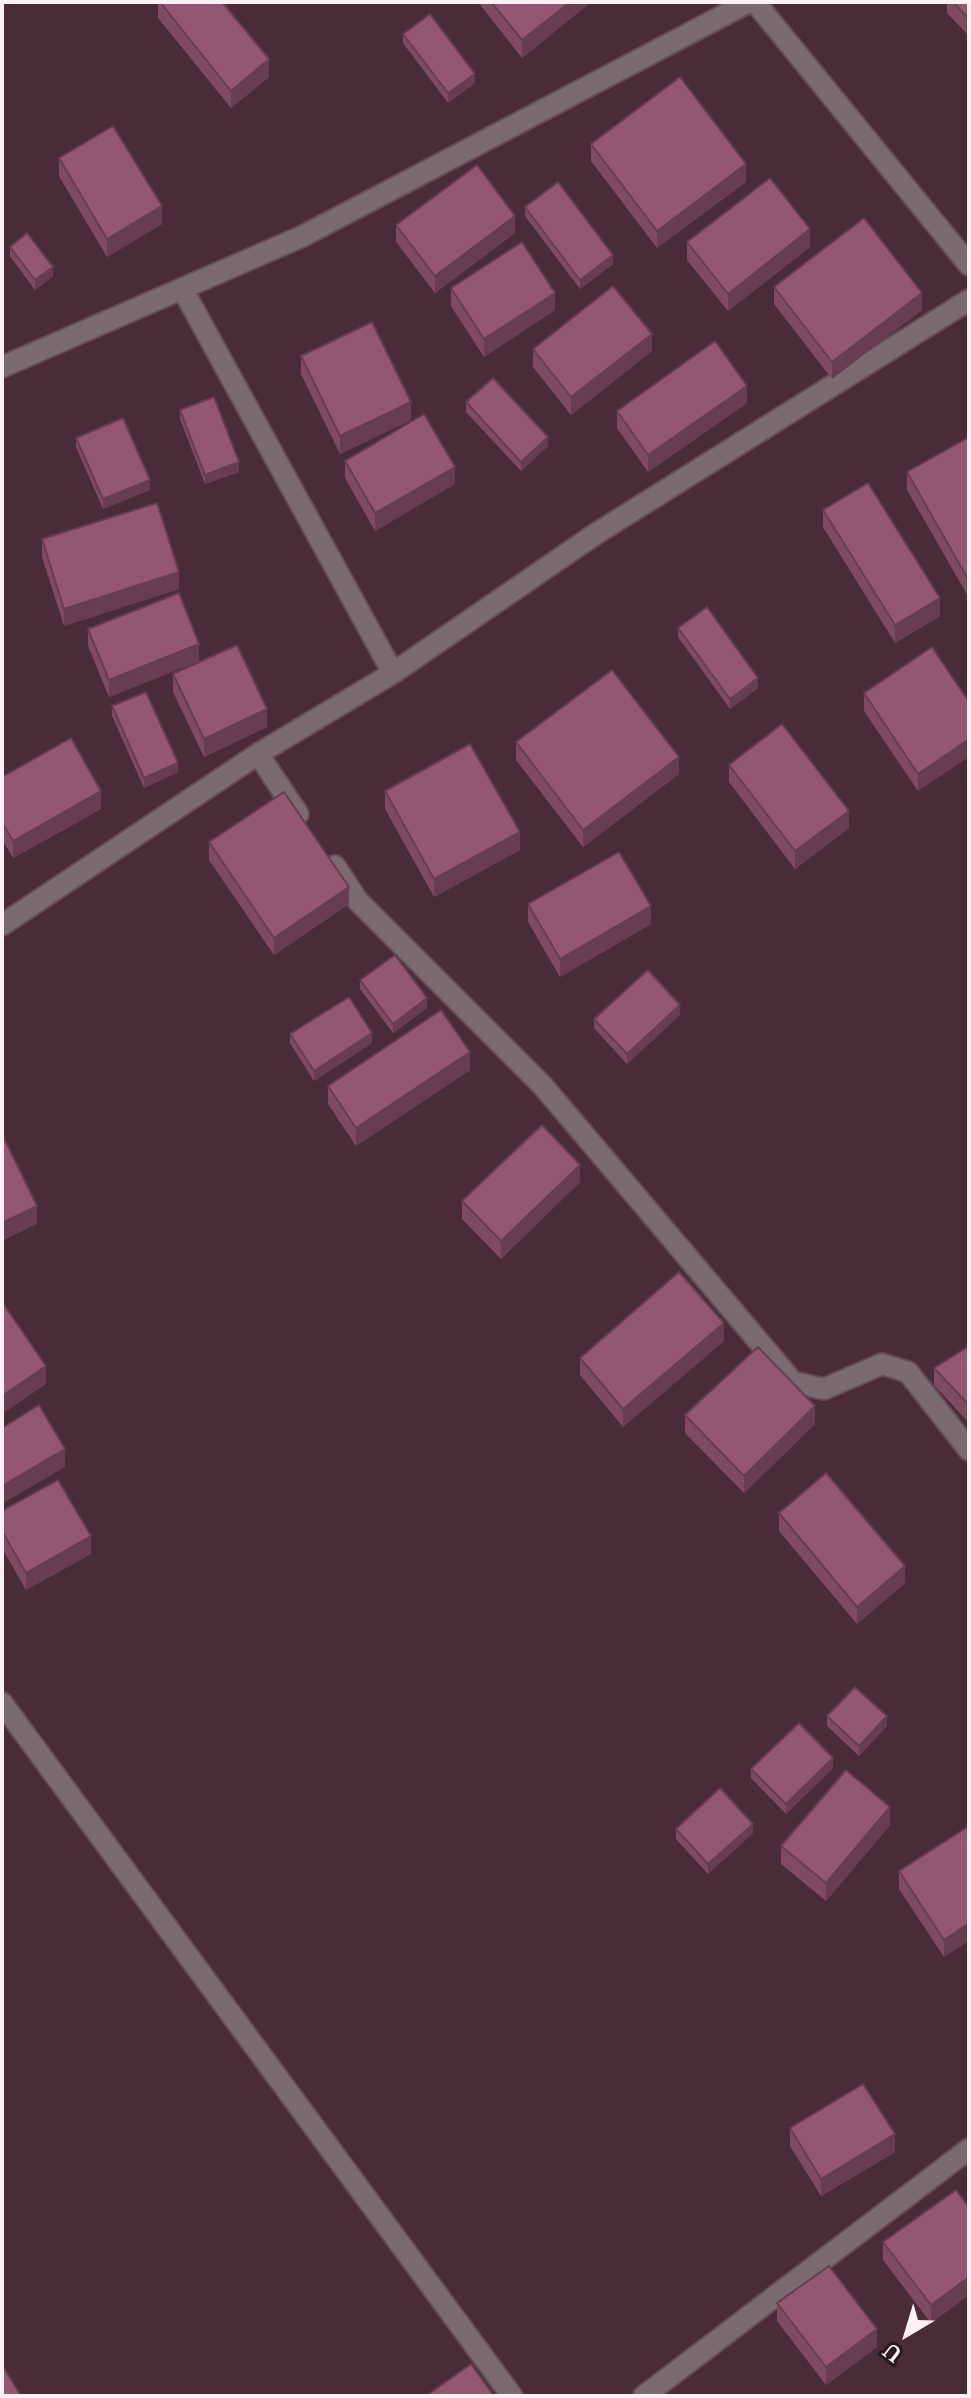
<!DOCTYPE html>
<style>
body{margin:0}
#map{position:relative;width:971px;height:2398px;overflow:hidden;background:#4a2c39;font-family:"PT Serif",serif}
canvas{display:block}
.frame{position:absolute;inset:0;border:4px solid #fdf1f5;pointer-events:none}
.north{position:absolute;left:867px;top:2294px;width:80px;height:80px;-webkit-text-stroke:6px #27191f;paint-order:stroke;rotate:218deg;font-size:22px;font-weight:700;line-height:32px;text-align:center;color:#fdf1f5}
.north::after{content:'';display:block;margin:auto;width:28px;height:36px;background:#fdf1f5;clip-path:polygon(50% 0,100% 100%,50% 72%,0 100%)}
</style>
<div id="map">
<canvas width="971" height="2398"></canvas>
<div class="frame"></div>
<div class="north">U</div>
</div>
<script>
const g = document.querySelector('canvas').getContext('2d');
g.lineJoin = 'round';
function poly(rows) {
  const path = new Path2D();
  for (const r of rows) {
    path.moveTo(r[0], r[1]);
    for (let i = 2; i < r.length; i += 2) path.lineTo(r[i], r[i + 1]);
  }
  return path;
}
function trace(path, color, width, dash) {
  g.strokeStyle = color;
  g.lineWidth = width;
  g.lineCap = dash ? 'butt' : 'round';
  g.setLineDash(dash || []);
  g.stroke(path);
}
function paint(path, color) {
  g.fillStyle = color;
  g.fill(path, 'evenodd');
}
const street = poly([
 [755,2,969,265],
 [183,290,393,673],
 [2,367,303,236,749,2],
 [258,754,298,814],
 [335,866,358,901,543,1086,793,1382,824,1389,882,1364,908,1372,969,1450],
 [2,925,258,754,393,673,594,535,969,300],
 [2,1703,512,2396],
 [644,2396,969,2149]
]);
trace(street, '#674c57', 24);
trace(street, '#7b6b71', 20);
paint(poly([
 [158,2,222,2,269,77,231,108,158,18],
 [478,2,591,2,522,58],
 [947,2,969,2,969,36,947,13],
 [403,34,475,83,448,103,403,43],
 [591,144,746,182,657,248,591,161],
 [59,158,162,224,107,257,59,176],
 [525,207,613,264,580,289,525,216],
 [396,225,515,233,435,293,396,242],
 [687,242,810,247,728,311,687,260],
 [10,247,53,276,35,290,10,256],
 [774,287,922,310,832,379,774,304],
 [451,288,555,310,484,357,451,306],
 [533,349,652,351,571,415,533,367],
 [301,356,411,420,340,454,301,374],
 [466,402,548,446,521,471,466,412],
 [747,403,648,472,617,428,617,411],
 [180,410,239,472,205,484,180,419],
 [969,437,969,598,907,490,907,472],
 [76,438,150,490,103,509,76,447],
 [345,461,455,484,375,531,345,478],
 [823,510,940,616,895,643,823,527],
 [42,539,179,589,64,626,42,557],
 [678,628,758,688,730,709,678,637],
 [88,629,199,661,109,697,88,646],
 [932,647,918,791,864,711,864,693],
 [173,674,267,727,204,757,173,692],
 [112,706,178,772,144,788,112,716],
 [516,742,679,774,583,847,516,760],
 [729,765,849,828,795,869,729,782],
 [2,777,101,809,13,858,2,839],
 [385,791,520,850,434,897,385,809],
 [209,842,349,904,274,955,209,860],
 [528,904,651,924,560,977,528,922],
 [360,980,427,1008,393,1033,360,989],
 [680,1015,627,1064,594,1028,594,1019],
 [290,1034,372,1043,314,1081,290,1043],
 [470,1070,356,1146,328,1104,328,1086],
 [580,1182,501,1259,462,1219,462,1201],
 [724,1341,623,1427,580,1375,580,1358],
 [969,1346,969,1423,934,1385,934,1368],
 [685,1415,815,1424,744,1493,685,1433],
 [2,1511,91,1554,26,1590,2,1548],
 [779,1513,905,1583,857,1624,779,1531],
 [827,1716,887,1726,859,1756,827,1726],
 [833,1768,786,1814,751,1778,751,1769],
 [890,1825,826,1901,781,1864,781,1846],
 [969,1826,944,1957,899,1889,899,1871],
 [676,1829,753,1833,708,1874,676,1839],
 [790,2128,895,2152,821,2196,790,2146],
 [969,2207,969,2295,931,2323,883,2260,883,2242],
 [777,2303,877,2347,826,2385,777,2321]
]), '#7f4b61');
paint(poly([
 [570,2,591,2,522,58,522,40],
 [269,59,269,77,231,108,231,91],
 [475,74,475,83,448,103,448,93],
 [746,164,746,182,657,248,657,231],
 [162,206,162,224,107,257,107,239],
 [515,216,515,233,435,293,435,276],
 [810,229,810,247,728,311,728,294],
 [613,255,613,264,580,289,580,280],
 [53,267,53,276,35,290,35,280],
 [555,293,555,310,484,357,484,339],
 [922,293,922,310,832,379,832,362],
 [652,334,652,351,571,415,571,397],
 [747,386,747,403,648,472,648,455],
 [411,402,411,420,340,454,340,436],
 [548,437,548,446,521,471,521,462],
 [239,462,239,472,205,484,205,475],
 [455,467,455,484,375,531,375,513],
 [150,480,150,490,103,509,103,499],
 [179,572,179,589,64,626,64,609],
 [940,598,940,616,895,643,895,625],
 [199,644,199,661,109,697,109,680],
 [758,678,758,688,730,709,730,699],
 [267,709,267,727,204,757,204,739],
 [969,739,969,757,918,791,918,774],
 [679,757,679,774,583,847,583,830],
 [178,763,178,772,144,788,144,778],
 [101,791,101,809,13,858,13,841],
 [849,811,849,828,795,869,795,851],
 [520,832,520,850,434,897,434,879],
 [349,887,349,904,274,955,274,938],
 [651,906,651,924,560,977,560,959],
 [427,998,427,1008,393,1033,393,1024],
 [680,1005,680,1015,627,1064,627,1054],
 [372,1033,372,1043,314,1081,314,1071],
 [470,1052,470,1070,356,1146,356,1128],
 [580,1165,580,1182,501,1259,501,1241],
 [37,1206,37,1224,2,1241,2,1223],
 [724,1323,724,1341,623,1427,623,1409],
 [46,1366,46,1384,2,1414,2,1396],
 [815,1406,815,1424,744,1493,744,1476],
 [65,1449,65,1467,2,1504,2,1486],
 [91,1536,91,1554,26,1590,26,1573],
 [905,1566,905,1583,857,1624,857,1607],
 [887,1716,887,1726,859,1756,859,1746],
 [833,1758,833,1768,786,1814,786,1804],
 [890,1807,890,1825,826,1901,826,1883],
 [753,1824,753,1833,708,1874,708,1864],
 [969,1923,969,1941,944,1957,944,1940],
 [895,2134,895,2152,821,2196,821,2179],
 [969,2277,969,2295,931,2323,931,2305],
 [877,2329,877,2347,826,2385,826,2367]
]), '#683d4f');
const building = poly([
 [160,2,222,2,269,59,231,91,160,2],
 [491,2,570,2,522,40,491,2],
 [953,2,969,2,969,19,953,2],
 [430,14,475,74,448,93,403,34,430,14],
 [680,77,746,164,657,231,591,144,680,77],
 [113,126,162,206,107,239,59,158,113,126],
 [477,165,515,216,435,276,396,225,477,165],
 [770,178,810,229,728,294,687,242,770,178],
 [558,182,613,255,580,280,525,207,558,182],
 [864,218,922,293,832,362,774,287,864,218],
 [27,233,53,267,35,280,10,247,27,233],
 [522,242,555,293,484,339,451,288,522,242],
 [613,286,652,334,571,397,533,349,613,286],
 [372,322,411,402,340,436,301,356,372,322],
 [715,341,747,386,648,455,617,411,715,341],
 [493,378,548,437,521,462,466,402,493,378],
 [214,397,239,462,205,475,180,410,214,397],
 [424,414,455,467,375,513,345,461,424,414],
 [123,418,150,480,103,499,76,438,123,418],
 [969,437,969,581,907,472,969,437],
 [868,483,940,598,895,625,823,510,868,483],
 [157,503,179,572,64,609,42,539,157,503],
 [179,593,199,644,109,680,88,629,179,593],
 [707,607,758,678,730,699,678,628,707,607],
 [237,645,267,709,204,739,173,674,237,645],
 [932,647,969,702,969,739,918,774,864,693,932,647],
 [612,670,679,757,583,830,516,742,612,670],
 [146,692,178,763,144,778,112,706,146,692],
 [782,724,849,811,795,851,729,765,782,724],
 [71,738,101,791,13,841,2,822,2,777,71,738],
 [470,744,520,832,434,879,385,791,470,744],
 [284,792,349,887,274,938,209,842,284,792],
 [619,852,651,906,560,959,528,904,619,852],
 [395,955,427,998,393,1024,360,980,395,955],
 [648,970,680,1005,627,1054,594,1019,648,970],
 [349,997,372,1033,314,1071,290,1034,349,997],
 [441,1010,470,1052,356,1128,328,1086,441,1010],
 [542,1125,580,1165,501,1241,462,1201,542,1125],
 [2,1134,37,1206,2,1223,2,1134],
 [679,1272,724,1323,623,1409,580,1358,679,1272],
 [2,1302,46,1366,2,1396,2,1302],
 [969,1346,969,1405,934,1368,969,1346],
 [758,1347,815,1406,744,1476,685,1415,758,1347],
 [39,1405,65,1449,2,1486,2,1428,39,1405],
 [826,1473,905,1566,857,1607,779,1513,826,1473],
 [58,1480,91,1536,26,1573,2,1531,2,1511,58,1480],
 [855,1687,887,1716,859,1746,827,1716,855,1687],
 [799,1723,833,1758,786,1804,751,1769,799,1723],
 [846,1770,890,1807,826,1883,781,1846,846,1770],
 [720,1788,753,1824,708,1864,676,1829,720,1788],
 [969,1826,969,1923,944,1940,899,1871,969,1826],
 [863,2084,895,2134,821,2179,790,2128,863,2084],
 [956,2190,969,2207,969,2277,931,2305,883,2242,956,2190],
 [829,2266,877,2329,826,2367,777,2303,829,2266],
 [471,2364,494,2396,426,2396,471,2364],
 [2,2365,21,2396,2,2396,2,2365]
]);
paint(building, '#945771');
trace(building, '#683d4f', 2);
</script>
